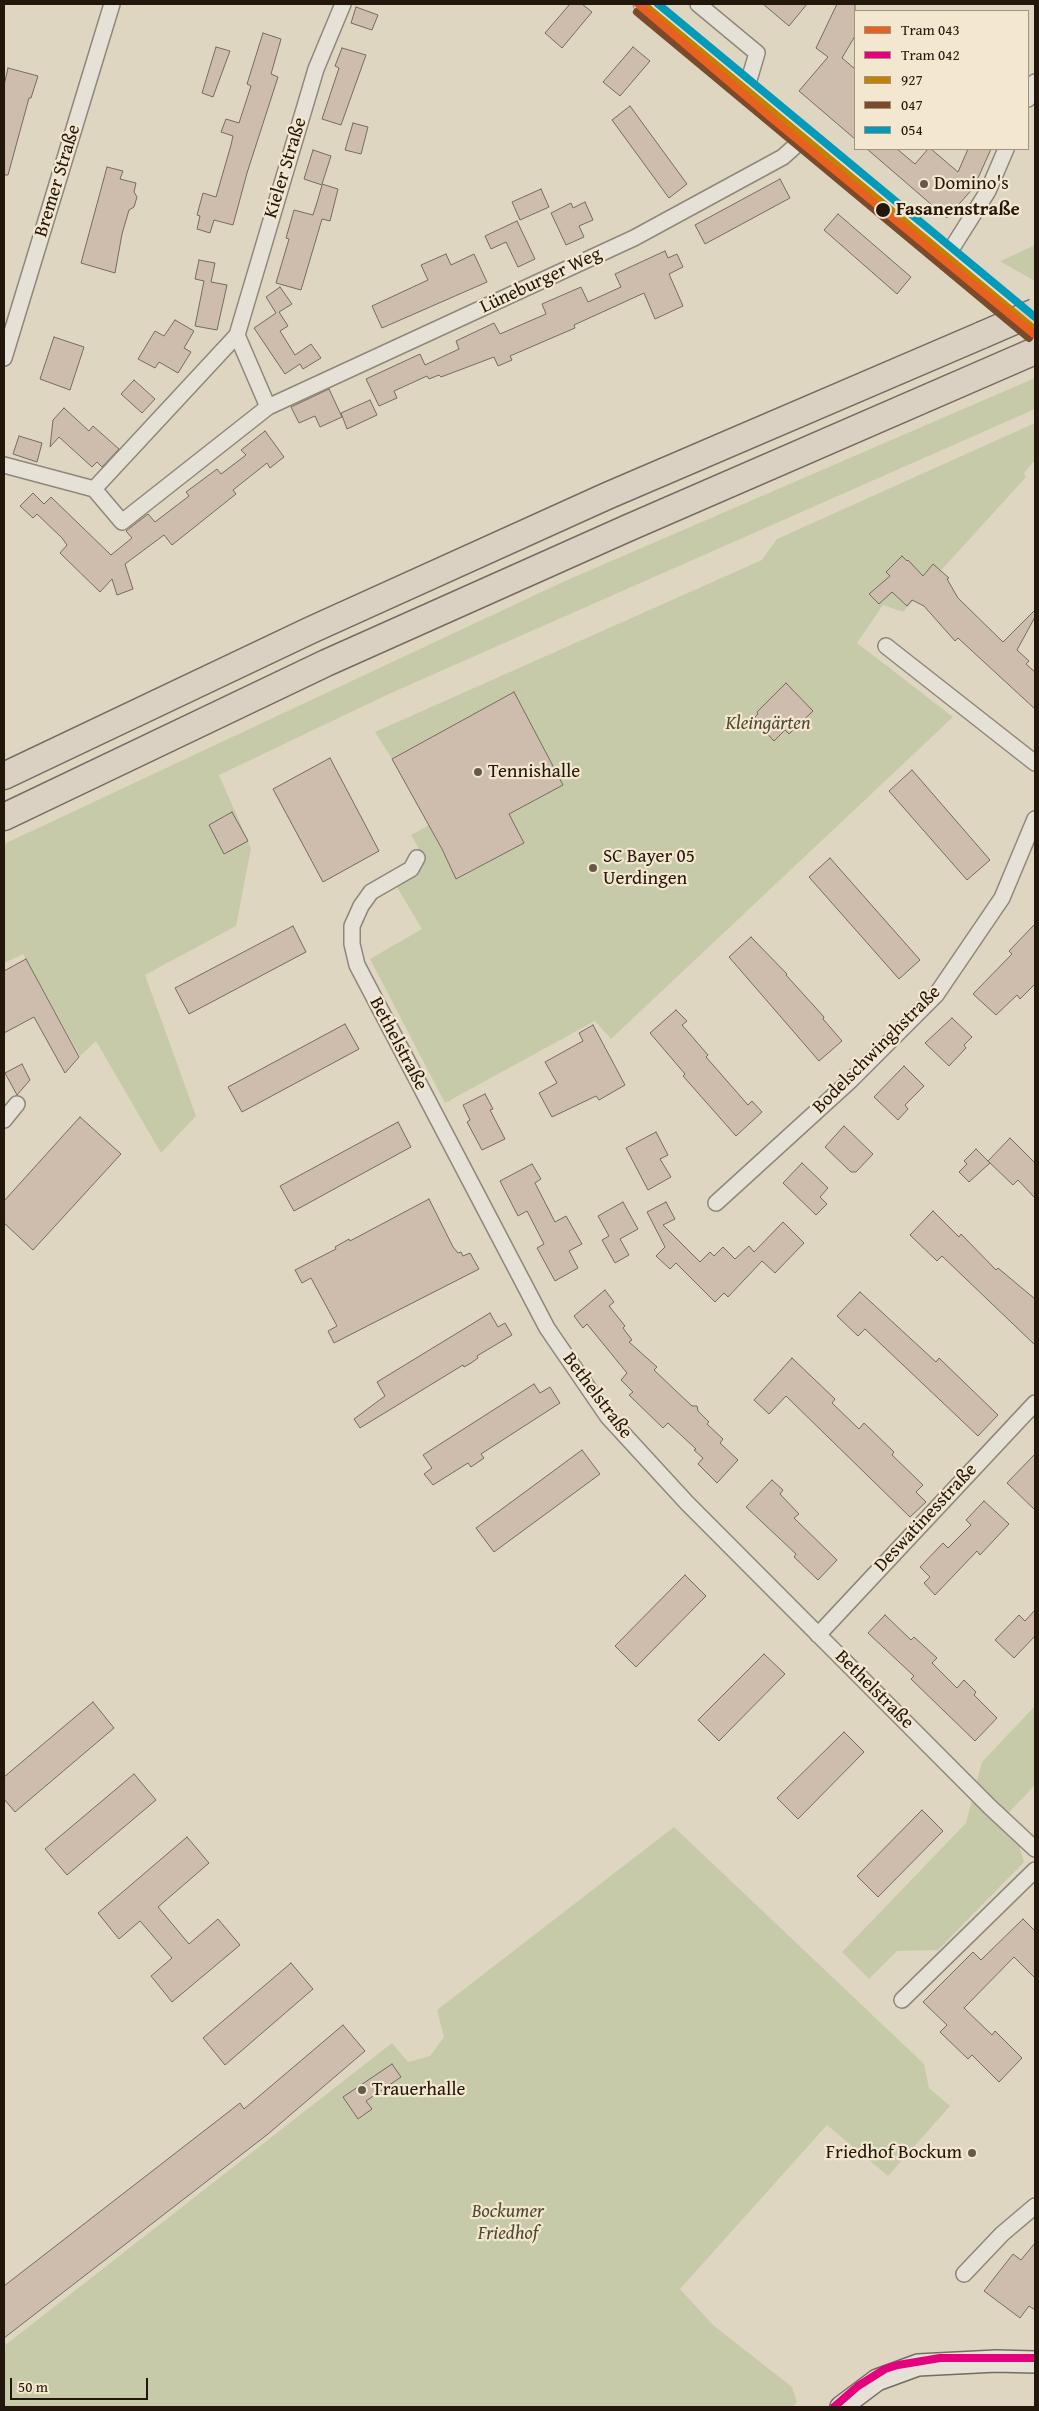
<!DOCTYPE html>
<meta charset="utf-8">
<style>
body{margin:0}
#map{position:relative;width:1039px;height:2411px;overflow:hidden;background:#dfd6c2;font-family:"Gentium Book Plus",serif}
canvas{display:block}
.frame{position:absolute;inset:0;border:5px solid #23160a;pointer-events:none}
.legend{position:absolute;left:854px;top:10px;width:175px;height:140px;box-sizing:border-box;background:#f3e7cf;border:1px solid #a09380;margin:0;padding:6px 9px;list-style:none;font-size:15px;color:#23160a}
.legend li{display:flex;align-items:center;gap:10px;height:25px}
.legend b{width:25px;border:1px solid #a09380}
.scale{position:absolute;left:10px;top:2378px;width:138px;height:22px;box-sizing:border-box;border:2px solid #23160a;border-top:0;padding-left:6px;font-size:15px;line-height:18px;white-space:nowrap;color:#23160a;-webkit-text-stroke:4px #f3e7cf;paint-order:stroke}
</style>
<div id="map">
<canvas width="1039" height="2411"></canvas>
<div class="frame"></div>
<ul class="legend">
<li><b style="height:6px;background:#e86121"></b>Tram 043</li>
<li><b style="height:6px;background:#e5007d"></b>Tram 042</li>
<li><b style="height:6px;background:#c28202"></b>927</li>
<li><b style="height:6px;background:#7a4b2a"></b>047</li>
<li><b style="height:6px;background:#049aba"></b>054</li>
</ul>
<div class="scale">50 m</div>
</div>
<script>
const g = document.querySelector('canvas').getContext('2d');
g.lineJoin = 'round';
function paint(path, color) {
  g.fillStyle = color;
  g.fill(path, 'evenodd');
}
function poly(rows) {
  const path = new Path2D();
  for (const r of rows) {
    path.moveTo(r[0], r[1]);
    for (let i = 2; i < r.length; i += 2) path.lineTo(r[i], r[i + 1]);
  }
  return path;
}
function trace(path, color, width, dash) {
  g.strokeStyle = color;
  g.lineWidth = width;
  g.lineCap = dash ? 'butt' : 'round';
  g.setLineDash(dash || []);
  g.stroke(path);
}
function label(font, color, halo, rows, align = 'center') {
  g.font = font + ' "Gentium Book Plus",serif';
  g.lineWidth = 4.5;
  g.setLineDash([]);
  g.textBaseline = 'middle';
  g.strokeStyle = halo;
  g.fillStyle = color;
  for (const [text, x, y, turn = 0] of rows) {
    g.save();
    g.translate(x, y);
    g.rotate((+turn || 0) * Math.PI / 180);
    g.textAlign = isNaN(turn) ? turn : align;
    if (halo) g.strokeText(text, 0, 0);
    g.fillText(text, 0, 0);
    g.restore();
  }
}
paint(poly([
 [1035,245,1035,281,1001,262,1001,261],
 [1035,378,1035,409,391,693,219,775,251,848,236,926,145,975,196,1116,161,1153,96,1041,80,1056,23,954,4,963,4,844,565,581],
 [1035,423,1035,460,1024,473,1026,477,903,612,883,605,857,643,953,717,611,1039,595,1021,445,1103,370,959,422,929,397,887,413,876,420,861,418,847,411,835,429,825,457,879,524,843,509,814,563,784,514,693,392,759,375,732,762,560,777,539],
 [1035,1706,1035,1785,997,1825,1019,1845,1024,1862,938,1950,897,1951,869,1979,842,1952,966,1823,982,1762],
 [674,1827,924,2064,929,2088,950,2106,888,2176,827,2125,680,2289,713,2325,792,2387,797,2402,793,2407,4,2407,4,2346,392,2043,408,2062,430,2056,444,2037,437,2010]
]), '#c6caa8');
const building = poly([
 [570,4,582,4,592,12,562,48,545,33,570,4],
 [763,4,807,4,789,26,763,4],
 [837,4,855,4,855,36,842,58,855,69,855,139,799,91,828,57,816,48,837,4],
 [356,7,378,15,372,30,351,23,356,7],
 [263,33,281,39,271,74,278,77,247,173,233,225,214,220,210,233,197,229,200,216,197,215,203,193,216,197,231,145,233,136,221,132,226,119,239,123,251,86,247,84,263,33],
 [216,47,230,51,213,97,202,93,216,47],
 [633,47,650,61,620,96,603,82,633,47],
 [342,48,366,55,341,125,322,119,339,68,335,66,342,48],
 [8,68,38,76,31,98,29,98,8,175,4,175,4,85,8,68],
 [630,106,687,184,669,198,612,120,630,106],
 [353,123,368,127,361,154,345,150,353,123],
 [867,149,897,149,915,164,928,149,931,149,958,172,968,149,991,149,974,187,947,218,867,149],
 [313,150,331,156,322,184,338,189,330,221,322,219,301,290,276,283,289,239,286,238,294,210,313,215,318,199,322,185,304,179,313,150],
 [107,167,123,171,120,179,136,183,134,192,137,197,134,207,129,210,122,234,115,273,81,263,107,167],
 [780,179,790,198,705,244,695,225,780,179],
 [541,189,549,207,520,220,512,202,541,189],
 [585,202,593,220,579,226,584,237,566,245,551,213,571,203,573,208,585,202],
 [838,214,911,277,897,294,824,230,838,214],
 [517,221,535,259,518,267,506,242,491,249,485,236,517,221],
 [665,251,668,258,677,254,683,267,669,274,683,306,655,319,644,293,574,325,575,328,510,356,512,360,498,366,494,357,441,377,439,375,429,379,427,376,394,391,397,398,379,406,366,379,420,354,425,365,459,349,456,341,494,323,500,334,546,314,542,304,581,287,588,302,621,287,615,274,665,251],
 [446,254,451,265,474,254,487,282,382,328,372,306,428,280,421,265,446,254],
 [199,260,215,263,211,282,227,285,217,330,195,326,204,281,195,279,199,260],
 [280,287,292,304,279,312,288,326,280,331,295,355,311,344,321,358,303,369,300,364,285,374,254,328,276,313,266,297,280,287],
 [175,320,194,331,184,348,191,352,178,373,159,362,155,368,138,359,155,331,164,336,175,320],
 [54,337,84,347,70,390,40,379,54,337],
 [134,380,155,399,142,413,121,394,134,380],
 [329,389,342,417,320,427,315,416,299,423,291,407,329,389],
 [370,400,377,415,347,429,341,413,370,400],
 [64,408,89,431,93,426,119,449,102,467,97,462,92,467,59,437,50,447,53,420,64,408],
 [265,431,284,457,270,468,267,463,233,490,236,494,172,545,164,535,125,564,133,589,117,595,112,579,100,592,60,553,67,545,62,538,37,514,33,518,20,506,33,493,44,504,51,497,111,555,132,538,126,531,148,514,155,522,189,496,186,492,217,469,221,474,246,455,241,450,265,431],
 [19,436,42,443,37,462,13,454,19,436],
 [902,556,907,561,908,560,923,576,933,564,949,578,947,579,958,598,1003,642,1035,610,1035,617,1017,650,1029,661,1026,664,1035,672,1035,709,958,638,955,641,924,606,912,600,907,606,892,592,879,604,869,594,890,576,886,572,902,556],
 [786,683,813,711,789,734,785,730,774,741,758,724,759,722,755,717,758,714,757,712,786,683],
 [514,692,563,785,509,814,524,843,456,879,442,849,392,759,514,692],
 [330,758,379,851,323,882,273,789,330,758],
 [912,770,990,860,967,880,889,791,912,770],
 [232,812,248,841,224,854,209,825,232,812],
 [830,858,920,960,899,979,809,877,830,858],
 [1035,924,1035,984,1020,999,1017,995,996,1015,973,994,1012,954,1009,951,1035,924],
 [293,926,306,952,189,1014,175,988,293,926],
 [751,937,787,974,786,975,824,1017,823,1019,842,1041,819,1061,729,957,751,937],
 [26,959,79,1057,65,1073,34,1017,4,1033,4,971,26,959],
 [676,1010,687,1021,682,1025,708,1055,706,1057,748,1105,752,1101,762,1112,736,1136,683,1076,685,1074,650,1033,676,1010],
 [952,1018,972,1037,964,1045,966,1048,949,1066,925,1043,952,1018],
 [345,1024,359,1049,242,1112,228,1087,345,1024],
 [593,1025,625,1085,599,1100,596,1096,552,1117,539,1093,557,1083,545,1062,583,1041,579,1033,593,1025],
 [22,1064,30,1080,17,1095,5,1073,22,1064],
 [904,1066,924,1086,905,1105,908,1109,898,1120,874,1097,904,1066],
 [485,1094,493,1109,490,1110,505,1139,482,1150,467,1122,470,1120,463,1105,485,1094],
 [80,1117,121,1154,33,1250,4,1223,4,1201,80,1117],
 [398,1122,411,1147,294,1211,280,1186,398,1122],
 [844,1126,873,1154,856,1172,851,1172,825,1147,844,1126],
 [656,1132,668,1155,660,1159,671,1177,648,1190,626,1148,656,1132],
 [1010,1138,1035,1163,1035,1198,1018,1180,1013,1185,988,1161,1010,1138],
 [976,1149,990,1163,969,1182,959,1172,967,1164,964,1161,976,1149],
 [802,1163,828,1188,820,1197,827,1204,816,1215,783,1183,802,1163],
 [532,1164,541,1179,535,1183,555,1222,566,1216,582,1244,569,1251,578,1268,555,1281,537,1248,544,1244,527,1211,518,1216,500,1181,532,1164],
 [429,1199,453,1247,458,1253,461,1252,463,1256,470,1253,479,1269,334,1343,328,1331,337,1326,311,1278,302,1283,295,1270,336,1249,335,1247,349,1239,350,1241,429,1199],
 [623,1202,638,1229,620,1239,629,1255,615,1263,602,1240,609,1236,598,1216,623,1202],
 [666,1202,675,1219,663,1225,700,1262,710,1252,714,1256,723,1247,735,1259,749,1246,754,1252,783,1222,804,1243,775,1273,762,1261,728,1297,724,1293,715,1302,676,1263,670,1269,656,1256,665,1247,647,1212,666,1202],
 [933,1211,959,1237,961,1234,996,1270,998,1268,1035,1299,1035,1345,942,1256,937,1261,910,1235,933,1211],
 [605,1290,614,1302,609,1306,625,1326,623,1328,632,1340,629,1342,657,1367,654,1370,675,1390,692,1406,697,1406,698,1411,709,1422,707,1424,723,1439,720,1443,738,1460,717,1483,698,1464,703,1458,694,1450,696,1449,668,1423,663,1428,629,1395,633,1392,621,1380,627,1373,587,1324,583,1328,574,1316,605,1290],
 [860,1292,936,1362,939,1358,998,1415,978,1436,865,1329,858,1336,837,1316,860,1292],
 [490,1313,498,1327,505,1323,512,1335,477,1356,478,1358,471,1363,464,1367,463,1365,360,1428,354,1419,385,1396,377,1382,490,1313],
 [792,1358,835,1399,832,1403,859,1429,864,1423,894,1452,892,1455,923,1485,916,1492,926,1502,910,1517,786,1396,769,1414,754,1400,792,1358],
 [534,1384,540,1393,550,1387,560,1403,481,1454,484,1458,471,1467,468,1463,433,1485,424,1474,432,1468,423,1455,534,1384],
 [582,1450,600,1474,494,1552,476,1528,582,1450],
 [1035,1454,1035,1510,1007,1483,1035,1454],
 [772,1480,783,1490,780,1494,799,1514,794,1518,837,1560,818,1580,794,1557,796,1554,746,1507,772,1480],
 [984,1501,1009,1524,980,1555,977,1551,935,1595,924,1583,930,1577,920,1567,943,1543,948,1548,971,1525,966,1520,984,1501],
 [685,1575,706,1596,636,1667,615,1646,685,1575],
 [1035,1610,1035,1636,1014,1658,995,1640,1019,1615,1025,1621,1035,1610],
 [885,1615,911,1640,914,1637,937,1658,932,1663,957,1688,964,1680,976,1692,974,1695,997,1718,975,1741,911,1679,914,1676,868,1633,885,1615],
 [764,1654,785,1674,719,1741,698,1720,764,1654],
 [93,1702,114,1728,15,1812,4,1799,4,1777,93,1702],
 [844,1732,864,1752,798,1819,777,1798,844,1732],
 [134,1774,156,1800,67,1875,45,1849,134,1774],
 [922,1810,943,1831,878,1897,857,1876,922,1810],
 [187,1837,209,1863,158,1907,189,1944,218,1919,240,1945,172,2002,151,1976,172,1958,140,1921,119,1939,98,1913,187,1837],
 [1023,1919,1035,1931,1035,1978,1014,1957,964,2008,992,2035,995,2031,1022,2058,999,2082,972,2055,968,2059,940,2032,947,2025,923,2002,973,1952,981,1960,1023,1919],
 [291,1963,313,1989,225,2065,203,2038,291,1963],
 [343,2025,365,2051,268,2134,4,2338,4,2286,240,2103,244,2109,343,2025],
 [392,2064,401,2077,366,2101,372,2109,358,2119,343,2097,392,2064],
 [1035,2243,1035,2310,1029,2306,1020,2318,984,2291,1013,2254,1021,2260,1035,2243]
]);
paint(building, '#cebcad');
trace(building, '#736c61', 1);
const minor = poly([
 [698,4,757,53,746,90],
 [1028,99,1035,82],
 [947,256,988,191,1006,149],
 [4,358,112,4],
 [268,407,634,238,783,157,804,138],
 [4,465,94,489,122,522,268,407,237,335],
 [94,489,237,335,316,69,343,4],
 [886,646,1035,763],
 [417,858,411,869,371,892,361,906,352,926,352,944,357,965,547,1328,608,1417,687,1503,990,1807,1035,1849],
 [4,1120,17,1104],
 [716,1203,851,1080,936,995,1002,898,1035,819],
 [818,1635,1035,1403],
 [902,2000,1035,1870],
 [964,2274,1002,2234,1035,2206]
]);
const tertiary = poly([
 [643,4,1035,330]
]);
const secondary = poly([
 [841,2407,877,2380,918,2365,996,2361,1035,2362]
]);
const motorway = poly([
 [4,776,311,630,607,496,982,335],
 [4,817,326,663,628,528,1035,351]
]);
trace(minor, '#8e877a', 18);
trace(tertiary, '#8e877a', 21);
trace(secondary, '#736c61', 24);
trace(motorway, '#736c61', 29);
trace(minor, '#e6e1d7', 15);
trace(tertiary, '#e6e1d7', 19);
trace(secondary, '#e6e1d7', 21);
trace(motorway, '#dad1c2', 26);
const motorwayBridge = poly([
 [982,335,1035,312]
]);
trace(motorwayBridge, '#736c61', 29, []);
trace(motorwayBridge, '#dad1c2', 26);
trace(poly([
 [643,4,1035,330]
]), '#c28202', 8);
trace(poly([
 [637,12,1029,338]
]), '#7a4b2a', 8);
trace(poly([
 [658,4,1035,317]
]), '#049aba', 8);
trace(poly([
 [638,4,774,120,1035,335]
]), '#e86121', 8);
trace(poly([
 [834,2407,858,2386,885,2369,898,2365,940,2358,1035,2358]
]), '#e5007d', 8);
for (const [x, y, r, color] of [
 [924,184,5,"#65594a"],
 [883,210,8,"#23160a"],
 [478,772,5,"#65594a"],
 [593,868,5,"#65594a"],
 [362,2090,5,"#65594a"],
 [972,2153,5,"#65594a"]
]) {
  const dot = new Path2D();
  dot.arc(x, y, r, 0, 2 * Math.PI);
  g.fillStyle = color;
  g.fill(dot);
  trace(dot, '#f3e7cf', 2);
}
label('19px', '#23160a', '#f3e7cf', [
 ["Kieler Straße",286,168,-73],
 ["Bremer Straße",58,181,-73],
 ["Lüneburger Weg",541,281,-25],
 ["Bethelstraße",398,1044,62],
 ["Bodelschwinghstraße",877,1050,-45],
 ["Bethelstraße",597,1396,53],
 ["Deswatinesstraße",926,1518,-47],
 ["Bethelstraße",874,1690,45]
]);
label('19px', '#23160a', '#f3e7cf', [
 ["Domino's",934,184],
 ["Tennishalle",488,772],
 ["SC Bayer 05",603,857],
 ["Uerdingen",603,879],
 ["Trauerhalle",372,2090],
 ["Friedhof Bockum",962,2153,"right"]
], 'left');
label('bold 19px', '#23160a', '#f3e7cf', [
 ["Fasanenstraße",896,210]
], 'left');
label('italic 19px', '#4e4933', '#f3e7cf', [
 ["Kleingärten",768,724],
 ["Bockumer",508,2212],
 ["Friedhof",508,2234]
]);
</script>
